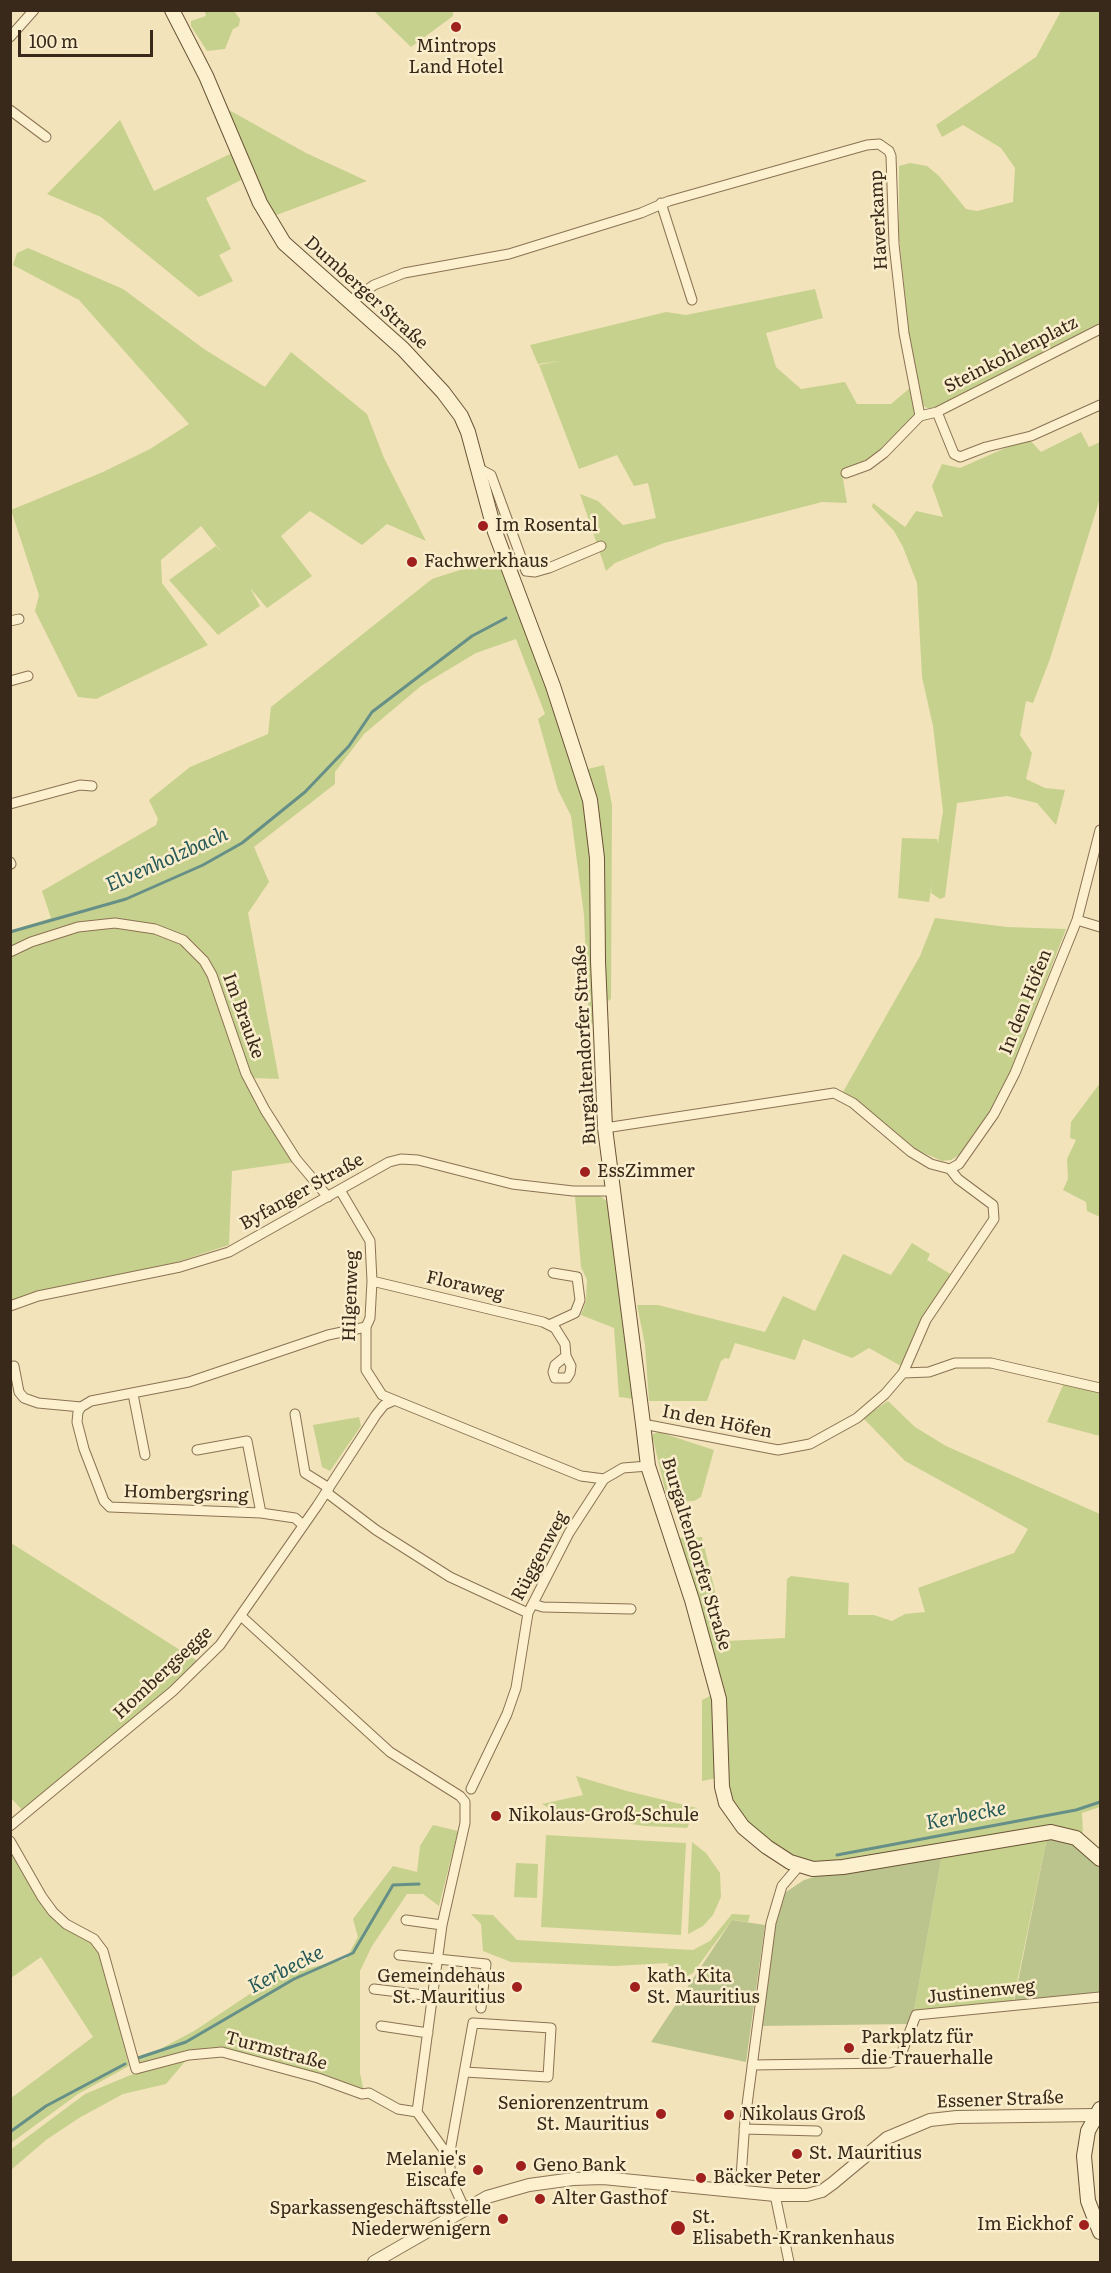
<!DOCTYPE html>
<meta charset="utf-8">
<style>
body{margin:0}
#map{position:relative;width:1111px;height:2273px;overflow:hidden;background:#f2e3ba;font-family:Literata,serif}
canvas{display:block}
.frame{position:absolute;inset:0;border:12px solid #38291a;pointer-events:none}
.scale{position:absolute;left:18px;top:30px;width:135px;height:27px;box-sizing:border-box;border:3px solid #38291a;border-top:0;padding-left:8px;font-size:18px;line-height:21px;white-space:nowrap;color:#38291a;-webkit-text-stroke:4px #f9edcb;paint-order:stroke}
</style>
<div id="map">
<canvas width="1111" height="2273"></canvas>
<div class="frame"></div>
<div class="scale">100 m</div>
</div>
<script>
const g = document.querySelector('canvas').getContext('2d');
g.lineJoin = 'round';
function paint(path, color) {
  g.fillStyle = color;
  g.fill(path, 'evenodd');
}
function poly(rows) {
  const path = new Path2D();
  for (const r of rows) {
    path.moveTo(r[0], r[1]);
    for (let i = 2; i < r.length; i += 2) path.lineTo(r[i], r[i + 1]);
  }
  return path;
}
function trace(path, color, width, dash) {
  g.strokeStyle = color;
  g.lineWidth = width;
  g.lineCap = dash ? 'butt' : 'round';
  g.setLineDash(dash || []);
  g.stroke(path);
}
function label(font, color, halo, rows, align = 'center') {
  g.font = font + ' Literata,serif';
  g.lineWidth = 5;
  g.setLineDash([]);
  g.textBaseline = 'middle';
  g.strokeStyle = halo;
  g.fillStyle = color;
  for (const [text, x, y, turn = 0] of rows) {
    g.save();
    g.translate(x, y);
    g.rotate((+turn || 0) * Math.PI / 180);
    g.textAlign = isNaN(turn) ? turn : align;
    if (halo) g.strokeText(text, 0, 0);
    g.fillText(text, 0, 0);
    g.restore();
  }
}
paint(poly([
 [217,10,234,11,240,19,239,26,233,29,225,49,207,51,191,26,191,21,206,16,205,12],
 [374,11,453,11,453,16,411,47],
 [1061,11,1100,11,1100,326,946,403,929,409,920,404,910,347,899,236,899,166,910,163,927,166,939,176,966,209,977,211,1013,202,1015,168,1001,148,963,125,942,137,936,125,1036,57],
 [229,110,306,153,367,181,274,216,254,177],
 [120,120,154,191,234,152,241,180,206,198,231,249,219,255,233,281,199,297,101,217,47,194],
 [28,248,123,289,204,349,265,387,291,352,367,414,384,458,426,541,387,524,362,545,310,511,281,536,312,576,267,608,250,588,260,606,218,635,169,580,216,546,223,554,201,526,161,560,162,583,208,645,96,699,78,697,35,611,39,595,11,510,103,472,150,449,189,424,79,300,13,265,17,253],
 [815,289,823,318,766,333,776,367,801,389,845,382,857,404,891,404,910,388,915,413,913,419,880,452,842,473,847,503,822,502,664,543,615,563,606,571,580,494,598,501,623,525,656,518,648,483,634,486,617,455,579,469,539,365,559,361,538,364,530,345,666,312,686,315],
 [1081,432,1089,447,1100,442,1100,498,1050,659,1033,703,1026,701,1020,735,1032,753,1026,779,1045,788,1065,790,1056,825,1037,803,1007,796,957,803,945,897,940,899,931,893,932,884,929,902,898,898,902,838,937,839,938,843,943,811,933,726,922,677,917,583,903,547,894,531,872,507,873,503,905,527,916,511,943,517,932,486,942,464,960,468,1028,438,1041,452],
 [497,558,516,600,588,801,594,1023,589,1026,584,915,571,816,558,790,538,719,545,714,516,639,476,653,421,686,364,734,335,772,335,784,254,847,269,882,248,913,279,1079,252,1078,222,989,207,960,183,937,114,921,11,949,10,931,51,918,42,891,156,825,158,819,149,800,190,767,268,734,271,707,432,579],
 [604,765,612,805,611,999,600,1006,598,859,580,771],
 [935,918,1007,927,1066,929,1003,1092,961,1154,951,1160,942,1161,913,1148,843,1092,920,956],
 [115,925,156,930,180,940,203,962,229,1029,244,1080,295,1162,232,1171,229,1245,177,1262,11,1301,11,954,80,929],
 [1100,1083,1100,1217,1087,1211,1086,1202,1063,1190,1068,1179,1067,1159,1076,1140,1070,1138,1071,1122],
 [599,1195,608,1202,634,1399,619,1397,614,1328,581,1315,586,1301,587,1280,581,1267,575,1196],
 [912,1243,930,1254,927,1260,954,1276,924,1316,901,1366,869,1348,852,1358,803,1339,795,1360,735,1343,729,1359,725,1358,721,1361,707,1401,649,1401,645,1345,637,1305,658,1305,765,1332,783,1296,815,1311,843,1254,891,1275],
 [1064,1383,1100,1391,1100,1436,1047,1422],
 [888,1401,915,1427,946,1446,1100,1514,1100,1807,1082,1813,1083,1833,1052,1827,825,1863,803,1860,775,1846,745,1819,734,1808,730,1796,727,1776,702,1781,702,1700,722,1690,678,1538,702,1537,727,1641,785,1638,787,1579,791,1576,849,1583,848,1615,874,1615,892,1621,905,1614,925,1612,918,1588,1014,1553,1028,1529,905,1461,863,1418],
 [359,1417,361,1426,330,1471,322,1467,313,1425],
 [659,1432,714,1450,701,1497,694,1501,668,1502,653,1439,653,1434],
 [11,1543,199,1662,101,1747,22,1810,10,1797],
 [576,1776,627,1791,697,1808,687,1828,645,1826,559,1814,542,1804,583,1795],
 [433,1825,458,1831,439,1906,423,1894,407,1894,372,1946,360,1971,360,2073,364,2092,233,2052,137,2068,134,2058,160,2049,194,2031,277,1976,346,1959,358,1937,353,1919,393,1866,417,1872,420,1846],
 [546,1835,686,1843,681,1935,541,1927],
 [1047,1837,1013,2002,914,2011,942,1855],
 [692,1842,706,1853,720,1873,721,1897,713,1915,703,1926,688,1934],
 [10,1848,32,1888,100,1951,129,2066,78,2094,11,2143,11,2098,93,2037,41,1957,11,1978],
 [516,1863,538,1864,537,1898,514,1897],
 [471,1914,493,1915,517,1940,693,1950,710,1941,732,1914,750,1915,748,1922,732,1920,693,1973,670,1985,668,1963,615,1966,511,1962,483,1951,481,1924],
 [188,2058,166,2084,123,2094,79,2118,46,2140,11,2170,10,2150,85,2094,133,2074]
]), '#c7d18e');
paint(poly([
 [1047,1837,1057,1837,1079,1847,1100,1868,1100,1993,1014,2002],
 [942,1855,914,2011,908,2024,761,2026,775,1919,786,1892,804,1880,818,1876],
 [732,1920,765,1925,746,2062,651,2042]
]), '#bcc48e');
trace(poly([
 [10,932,126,899,203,865,242,843,305,792,349,746,372,712,472,636,506,618],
 [837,1855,1076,1810,1100,1802],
 [138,2058,186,2042,294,1979,353,1953,393,1885,419,1884],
 [10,2132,46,2106,125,2064]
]), '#669087', 3);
const minor = poly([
 [10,37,34,10],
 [10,110,46,137],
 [661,203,692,300],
 [349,303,374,285,404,273,509,254,641,213,669,201,867,145,879,144,889,151,891,156,894,244,904,333,920,416],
 [937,412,954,454,960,457,986,447,1031,436,1100,405],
 [478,468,491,475,526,571,535,572,549,568,601,546],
 [846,473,868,465,884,453,920,416,937,412,1100,329],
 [10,621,19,619],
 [10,681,28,676],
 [10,804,80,785,92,786],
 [10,862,11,864],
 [1077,920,1100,927],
 [10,952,31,942,78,927,115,923,155,929,183,940,204,961,212,975,246,1074,265,1110,296,1159,328,1197],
 [605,1128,834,1093,853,1103,911,1152,931,1164,950,1169,959,1164,994,1114,1015,1073,1077,920,1100,830],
 [340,1190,370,1241,372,1281,370,1318,366,1327,366,1370,382,1395,581,1476,604,1479,623,1468,648,1466],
 [372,1281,543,1322,555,1328,565,1344,566,1356,555,1365,553,1372,555,1378,567,1378,570,1373,571,1366,566,1356],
 [10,1306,38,1296,180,1267,229,1252,389,1162,401,1159,418,1160,512,1184,573,1191,612,1191],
 [549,1325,575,1313,580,1300,577,1277,553,1273],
 [14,1366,19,1392,24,1398,38,1403,81,1407],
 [903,1373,929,1372,955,1363,991,1363,1100,1388],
 [133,1394,145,1455],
 [295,1414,305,1473,329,1488],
 [643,1424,778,1450,810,1444,857,1418,885,1394,903,1373,926,1320,994,1219,993,1205,958,1179,950,1169],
 [197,1450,247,1441,261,1513],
 [326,1492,376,1530,450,1577,528,1613],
 [303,1525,295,1518,261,1513,110,1507,104,1501,84,1449,77,1422,78,1412,81,1407,91,1401,189,1382,328,1335,366,1327],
 [533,1604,543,1607,631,1609],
 [241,1616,390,1752,460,1796,465,1802,465,1823,442,1925,417,2112],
 [471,1789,507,1714,516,1688,528,1613,569,1533,604,1479],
 [10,1826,173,1691,220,1645,317,1506,376,1415,384,1405,393,1401],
 [10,1841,42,1897,53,1912,66,1924,94,1939,103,1951,136,2069,189,2055,222,2052,318,2078,362,2094,369,2093,398,2109,417,2112],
 [406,1920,442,1925],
 [399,1955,486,1964,481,2008],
 [374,1989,432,1996],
 [381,2026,428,2033],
 [752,2065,889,2063,899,2060,916,2015,1100,1997],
 [417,2112,449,2157],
 [744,2129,817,2131],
 [740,2192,745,2120,771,1923,782,1886,799,1866],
 [775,2195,789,2262],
 [465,2210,451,2179,449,2157,473,2023,551,2028,548,2077,465,2072]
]);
const tertiary = poly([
 [374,2262,487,2197,529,2185,573,2179,603,2178,775,2195,807,2195,822,2191,833,2183,887,2138,930,2120,957,2117,1095,2115]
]);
const secondary = poly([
 [172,10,206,76,260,203,284,243,403,349,443,392,461,416,468,432,495,532,553,686,590,800,597,858,598,961,605,1128,643,1424,648,1466,692,1600,719,1699,722,1787,726,1803,743,1827,767,1847,790,1862,813,1869,843,1867,1051,1832,1076,1838,1100,1859],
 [1100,2109,1088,2131,1084,2156,1088,2201,1100,2232]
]);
trace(minor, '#8b7253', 11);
trace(tertiary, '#8b7253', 14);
trace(secondary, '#6c5336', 16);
trace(minor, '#fcf0ce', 9);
trace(tertiary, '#fcf0ce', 12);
trace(secondary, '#fcf0ce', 14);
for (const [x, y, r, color] of [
 [456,27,6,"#a0201d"],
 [483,526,6,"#a0201d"],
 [412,562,6,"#a0201d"],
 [585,1172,6,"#a0201d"],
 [496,1816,6,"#a0201d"],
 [517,1987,6,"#a0201d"],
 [635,1987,6,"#a0201d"],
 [849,2048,6,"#a0201d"],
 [661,2114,6,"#a0201d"],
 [729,2115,6,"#a0201d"],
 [797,2154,6,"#a0201d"],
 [521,2166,6,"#a0201d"],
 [478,2170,6,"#a0201d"],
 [701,2178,6,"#a0201d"],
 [540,2199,6,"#a0201d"],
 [503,2219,6,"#a0201d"],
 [1084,2225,6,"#a0201d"],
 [678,2228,8,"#a0201d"]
]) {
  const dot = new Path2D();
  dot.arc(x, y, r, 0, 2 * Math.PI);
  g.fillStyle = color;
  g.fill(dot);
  trace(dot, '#f9edcb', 2);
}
label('18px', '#38291a', '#f9edcb', [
 ["Mintrops",456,47,"center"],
 ["Land Hotel",456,68,"center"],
 ["Im Rosental",495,526],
 ["Fachwerkhaus",424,562],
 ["EssZimmer",597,1172],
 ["Nikolaus-Groß-Schule",508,1816],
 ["Gemeindehaus",505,1977,"right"],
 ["St. Mauritius",505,1998,"right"],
 ["kath. Kita",647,1977],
 ["St. Mauritius",647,1998],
 ["Parkplatz für",861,2038],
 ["die Trauerhalle",861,2059],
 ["Seniorenzentrum",649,2104,"right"],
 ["St. Mauritius",649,2125,"right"],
 ["Nikolaus Groß",741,2115],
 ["St. Mauritius",809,2154],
 ["Melanie's",466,2160,"right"],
 ["Eiscafe",466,2181,"right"],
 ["Geno Bank",533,2166],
 ["Bäcker Peter",713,2178],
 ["Alter Gasthof",552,2199],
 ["Sparkassengeschäftsstelle",491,2209,"right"],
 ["Niederwenigern",491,2230,"right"],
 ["St.",692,2218],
 ["Elisabeth-Krankenhaus",692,2239],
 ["Im Eickhof",1072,2225,"right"]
], 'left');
label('18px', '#38291a', '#f9edcb', [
 ["Haverkamp",879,220,-93],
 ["Dumberger Straße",366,293,42],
 ["Steinkohlenplatz",1011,355,-27],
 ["In den Höfen",1026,1002,-68],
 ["Im Brauke",243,1016,70],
 ["Burgaltendorfer Straße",585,1045,-93],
 ["Byfanger Straße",302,1192,-29],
 ["Floraweg",465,1286,13],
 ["Hilgenweg",351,1296,-88],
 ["In den Höfen",717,1422,11],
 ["Hombergsring",186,1494,2],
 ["Burgaltendorfer Straße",696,1554,73],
 ["Rüggenweg",540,1556,-62],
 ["Hombergsegge",163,1673,-43],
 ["Justinenweg",981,1992,-6],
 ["Turmstraße",276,2051,15],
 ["Essener Straße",1000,2100,-2]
]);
label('italic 20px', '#275958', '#f9edcb', [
 ["Elvenholzbach",167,860,-24],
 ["Kerbecke",966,1816,-11],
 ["Kerbecke",286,1970,-27]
]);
</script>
